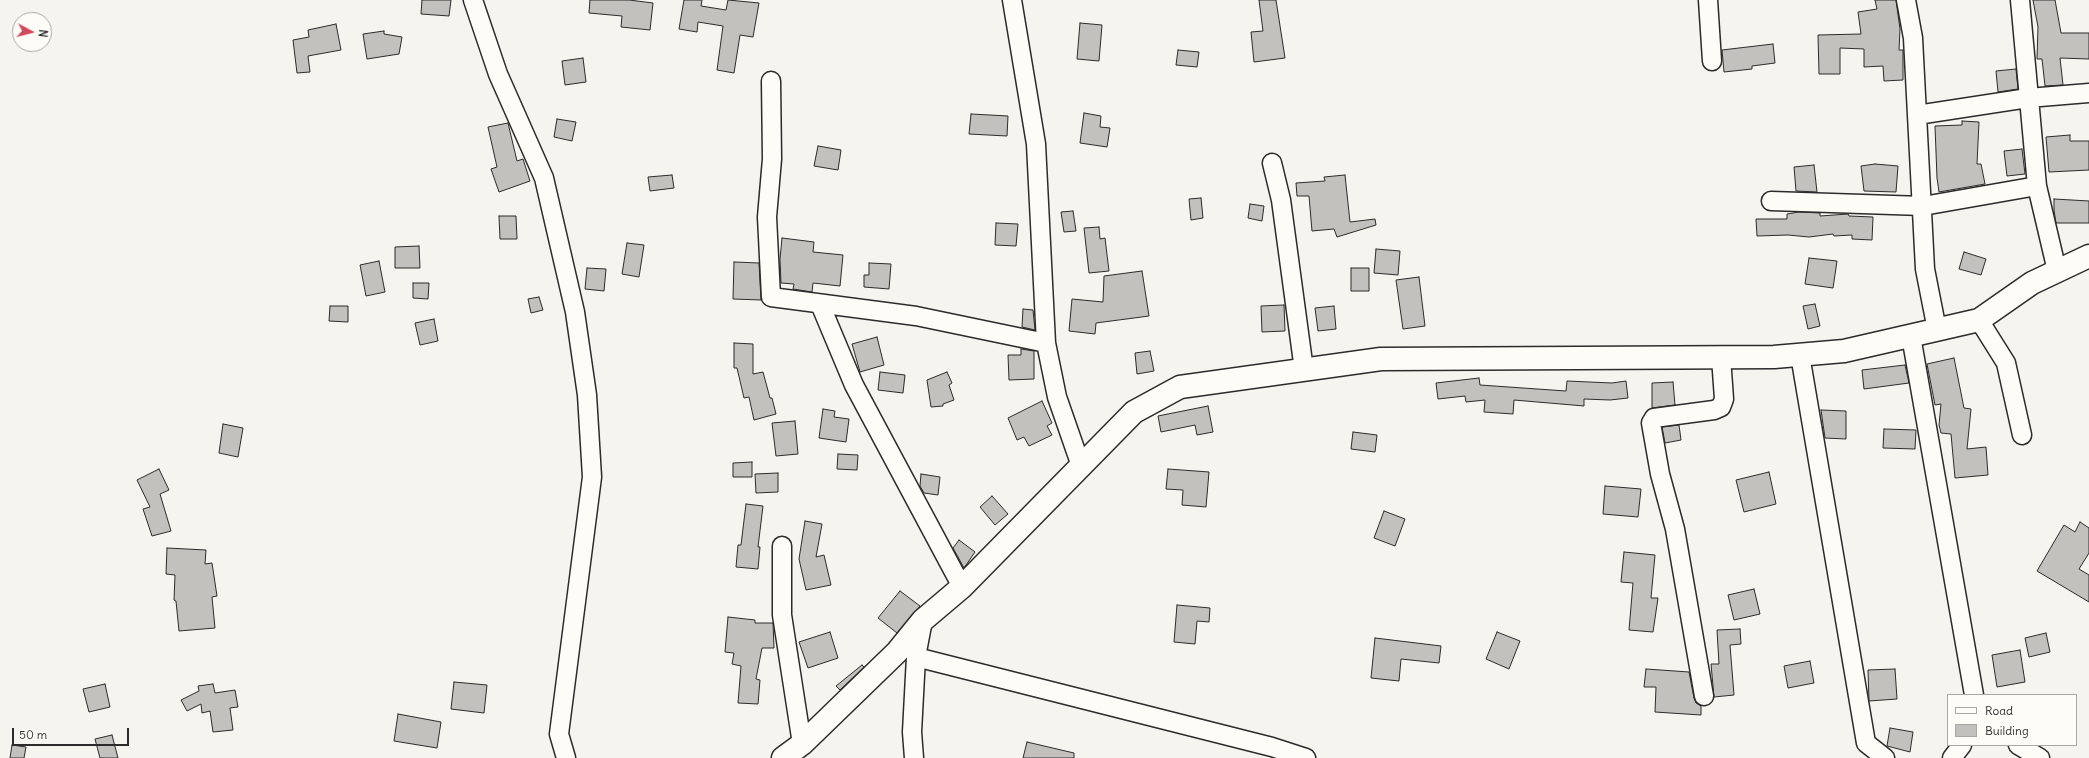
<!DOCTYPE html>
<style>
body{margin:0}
#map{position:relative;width:2089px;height:758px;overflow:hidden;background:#f5f4ef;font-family:Delius,sans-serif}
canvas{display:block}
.legend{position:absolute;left:1947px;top:694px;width:130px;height:52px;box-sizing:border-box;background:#fdfcf7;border:1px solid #a9a8a5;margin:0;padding:5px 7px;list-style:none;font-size:12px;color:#2b2b2b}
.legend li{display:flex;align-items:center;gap:8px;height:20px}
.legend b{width:20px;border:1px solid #a9a8a5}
.north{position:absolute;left:12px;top:12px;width:40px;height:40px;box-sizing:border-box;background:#fdfcf7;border:1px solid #a9a8a5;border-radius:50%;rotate:97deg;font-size:11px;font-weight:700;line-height:16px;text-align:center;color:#2b2b2b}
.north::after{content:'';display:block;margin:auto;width:14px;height:18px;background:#d1495b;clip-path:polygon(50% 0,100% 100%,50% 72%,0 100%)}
.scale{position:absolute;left:12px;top:728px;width:117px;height:18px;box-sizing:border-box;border:2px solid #2b2b2b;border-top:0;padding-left:5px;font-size:12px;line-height:14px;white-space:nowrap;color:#2b2b2b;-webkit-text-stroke:3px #fdfcf7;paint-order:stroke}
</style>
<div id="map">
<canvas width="2089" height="758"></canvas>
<ul class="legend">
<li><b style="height:5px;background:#fdfcf7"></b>Road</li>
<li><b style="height:11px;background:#c2c1be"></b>Building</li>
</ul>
<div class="north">N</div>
<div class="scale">50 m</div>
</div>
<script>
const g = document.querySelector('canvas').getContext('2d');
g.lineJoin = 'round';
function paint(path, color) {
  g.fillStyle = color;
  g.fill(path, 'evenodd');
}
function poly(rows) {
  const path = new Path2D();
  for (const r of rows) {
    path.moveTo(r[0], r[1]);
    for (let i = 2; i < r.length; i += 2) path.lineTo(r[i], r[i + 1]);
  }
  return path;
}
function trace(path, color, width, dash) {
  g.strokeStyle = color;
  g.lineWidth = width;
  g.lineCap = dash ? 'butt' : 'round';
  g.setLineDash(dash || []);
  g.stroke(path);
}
const building = poly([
 [422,0,451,0,449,16,421,14,422,0],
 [590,0,629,0,653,3,650,30,621,27,622,16,589,13,590,0],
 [684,0,702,0,701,6,726,10,728,0,759,3,753,37,740,35,734,73,717,70,723,26,698,22,697,32,679,29,684,0],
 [1259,0,1276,0,1285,58,1254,62,1251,32,1263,31,1259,0],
 [1875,0,1896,0,1900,29,1899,50,1903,50,1903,80,1884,81,1883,66,1864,67,1864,49,1840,48,1840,74,1819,74,1818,35,1861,34,1858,12,1877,9,1875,0],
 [2033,0,2055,0,2061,33,2089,33,2089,59,2060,58,2063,85,2045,86,2042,59,2037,59,2038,27,2033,0],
 [1080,23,1102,25,1099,61,1077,59,1080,23],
 [336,24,341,50,308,56,310,72,297,73,293,40,309,37,308,30,336,24],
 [384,31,384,34,402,37,399,54,367,59,363,34,384,31],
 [1773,44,1775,63,1752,66,1752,69,1724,72,1722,50,1773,44],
 [1178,50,1199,52,1197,67,1176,65,1178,50],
 [583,58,586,82,565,85,562,61,583,58],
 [2016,69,2018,89,1998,92,1996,71,2016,69],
 [1084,113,1101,116,1100,127,1110,128,1107,147,1080,143,1084,113],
 [971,114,1008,116,1007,136,969,134,971,114],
 [557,119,576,122,572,141,554,137,557,119],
 [1962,121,1979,122,1977,164,1981,164,1985,184,1939,192,1937,178,1935,126,1962,125,1962,121],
 [508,123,517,161,523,159,530,181,499,192,491,169,497,167,488,127,508,123],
 [2070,135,2070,141,2089,141,2089,170,2049,172,2046,137,2070,135],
 [818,146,841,150,838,170,814,166,818,146],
 [2022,149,2025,174,2007,176,2004,151,2022,149],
 [1875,164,1898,166,1896,192,1864,191,1861,166,1875,164],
 [1814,165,1817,192,1796,191,1794,167,1814,165],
 [672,175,674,188,650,191,648,177,672,175],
 [1345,175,1350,222,1375,219,1376,225,1337,237,1334,229,1312,231,1309,196,1297,196,1296,183,1325,181,1324,177,1345,175],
 [1201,198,1203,218,1191,220,1189,199,1201,198],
 [2054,199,2089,201,2089,223,2056,223,2054,210,2054,199],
 [1250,204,1264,206,1262,221,1248,218,1250,204],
 [1073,211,1076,231,1064,232,1061,212,1073,211],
 [1799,212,1820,213,1820,216,1848,214,1849,216,1873,217,1872,240,1852,239,1852,235,1834,236,1833,234,1809,237,1788,235,1757,236,1756,219,1787,219,1787,214,1799,212],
 [499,216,516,216,517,239,500,239,499,216],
 [996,223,1018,224,1016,246,995,245,996,223],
 [1099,227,1100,239,1105,238,1109,271,1089,273,1084,228,1099,227],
 [782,238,814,242,813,252,843,255,840,286,813,283,812,292,793,289,794,284,781,283,780,259,782,238],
 [627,243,644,245,639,277,622,274,627,243],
 [419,246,420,268,395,268,395,247,419,246],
 [1376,249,1400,251,1398,275,1374,273,1376,249],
 [1964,252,1986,259,1981,275,1959,269,1964,252],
 [1809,258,1837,261,1833,288,1805,284,1809,258],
 [379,261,385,292,366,296,360,265,379,261],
 [734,262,759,263,761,300,733,299,734,262],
 [869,263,891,264,889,289,864,287,864,275,869,275,869,263],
 [587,268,606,269,604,291,585,289,587,268],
 [1351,268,1369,268,1369,291,1351,291,1351,268],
 [1142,271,1149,316,1096,323,1095,334,1069,331,1072,299,1103,302,1104,276,1142,271],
 [1419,277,1425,326,1403,329,1396,280,1419,277],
 [413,283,429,283,428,299,413,298,413,283],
 [539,297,543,310,531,313,528,299,539,297],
 [1815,304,1820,326,1808,329,1803,306,1815,304],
 [1284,305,1285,331,1262,332,1261,306,1284,305],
 [330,306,348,306,348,322,329,321,330,306],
 [1334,306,1336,329,1318,331,1315,308,1334,306],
 [1023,309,1033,310,1035,330,1022,327,1023,309],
 [434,319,438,341,420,345,415,323,434,319],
 [877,337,884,365,860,372,852,344,877,337],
 [734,343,753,344,753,374,763,372,770,398,772,398,776,414,754,420,749,397,744,398,737,368,734,368,734,343],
 [1021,349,1034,351,1034,379,1009,380,1008,355,1021,355,1021,349],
 [1150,351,1154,371,1137,374,1135,353,1150,351],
 [1954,358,1964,408,1971,409,1967,449,1986,447,1988,475,1955,478,1951,434,1941,433,1939,425,1941,404,1935,405,1927,364,1954,358],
 [1905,365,1909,383,1864,389,1862,370,1905,365],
 [880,372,905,375,903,393,878,390,880,372],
 [947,372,952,383,949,385,954,400,943,404,943,406,931,407,927,380,947,372],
 [1479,378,1480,385,1566,391,1567,381,1612,383,1626,381,1628,398,1610,400,1584,399,1584,406,1514,400,1513,414,1484,412,1485,400,1466,402,1465,396,1438,399,1436,383,1479,378],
 [1673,382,1675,405,1652,408,1652,383,1673,382],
 [1042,401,1052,423,1047,426,1052,435,1029,446,1024,437,1017,440,1008,418,1042,401],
 [1208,406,1213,432,1197,435,1195,425,1161,432,1158,416,1208,406],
 [823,409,835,411,834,417,849,419,846,442,819,438,823,409],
 [1821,410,1846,411,1846,439,1825,438,1821,410],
 [795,421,798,454,776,456,772,423,795,421],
 [223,424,243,428,238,457,219,453,223,424],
 [1679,425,1681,440,1665,443,1662,427,1679,425],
 [1884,429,1916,430,1915,449,1883,448,1884,429],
 [1353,432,1377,435,1375,452,1351,449,1353,432],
 [838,454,858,455,857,470,837,469,838,454],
 [752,462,752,477,733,477,733,463,752,462],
 [159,469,169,490,160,494,171,531,152,536,143,509,150,507,137,480,159,469],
 [1168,469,1209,472,1206,507,1182,505,1183,490,1166,489,1168,469],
 [1769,472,1776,504,1744,512,1736,480,1769,472],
 [778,473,778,492,756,493,755,474,778,473],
 [921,474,940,477,938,495,924,493,920,486,921,474],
 [1605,486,1641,489,1638,517,1603,514,1605,486],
 [992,496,1008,514,995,525,980,507,992,496],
 [746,504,763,506,758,547,760,547,758,569,736,567,738,545,741,545,746,504],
 [1384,511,1405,519,1395,546,1374,538,1384,511],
 [805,521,822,524,816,557,824,555,831,585,806,590,799,559,805,521],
 [2080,522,2089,528,2089,553,2079,569,2089,575,2089,602,2037,571,2064,525,2075,532,2080,522],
 [959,540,975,552,964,568,953,548,959,540],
 [167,548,206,550,205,564,212,563,217,596,212,597,215,628,179,631,176,601,174,600,175,575,166,574,167,548],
 [1624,552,1655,555,1651,598,1658,598,1653,632,1629,630,1633,583,1621,582,1624,552],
 [1754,589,1760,614,1734,620,1728,595,1754,589],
 [900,591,920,606,897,633,878,618,900,591],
 [1177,605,1210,608,1209,622,1197,621,1195,644,1174,642,1177,605],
 [728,617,755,620,755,623,773,623,774,648,762,648,756,679,760,680,758,704,738,703,741,666,732,664,734,653,725,652,728,617],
 [1740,629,1741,644,1730,645,1734,695,1714,697,1711,664,1719,664,1717,630,1740,629],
 [830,632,838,658,808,668,799,642,830,632],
 [1497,632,1520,641,1509,669,1486,659,1497,632],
 [2046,633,2050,652,2029,657,2025,638,2046,633],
 [1375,638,1441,646,1439,663,1401,659,1399,681,1371,678,1375,638],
 [2020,650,2025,682,1997,687,1992,655,2020,650],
 [1810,661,1814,683,1788,688,1784,666,1810,661],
 [862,665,864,667,840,690,836,686,862,665],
 [1646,669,1689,672,1694,698,1696,703,1701,706,1701,715,1655,712,1656,687,1644,687,1646,669],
 [1895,669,1897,699,1869,701,1868,670,1895,669],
 [454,682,487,685,484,713,451,709,454,682],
 [105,684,110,707,89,712,83,689,105,684],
 [213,684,215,693,235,690,238,707,230,708,233,730,213,732,210,711,202,713,201,704,187,711,181,700,199,691,198,686,213,684],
 [398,714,441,722,437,748,394,741,398,714],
 [1890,728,1913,732,1910,752,1887,746,1890,728],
 [112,735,118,758,100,758,95,739,112,735],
 [1027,742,1074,753,1074,758,1023,758,1027,742],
 [12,745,26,747,24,758,10,758,12,745]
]);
paint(building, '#c2c1be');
trace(building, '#2b2b2b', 1);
const minor = poly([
 [473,0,498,74,544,178,575,312,587,395,592,477,559,734,566,758],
 [1012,0,1036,144,1046,343,1057,397,1081,466],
 [1708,0,1712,61],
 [1906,0,1913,38,1925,269,1937,330],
 [2020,0,2037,186,2057,271],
 [771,81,772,159,767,217,771,297,916,316,1046,343],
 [1917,115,2028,98,2089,93],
 [1272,163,1281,200,1304,370],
 [1771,201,1923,206,2037,186],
 [820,304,854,385,962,587],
 [1979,320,2006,363,2022,435],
 [1911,336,1974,695],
 [1800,355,1866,743,1885,758],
 [782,546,782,615,802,744],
 [916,657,1272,747,1306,758],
 [1704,696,1675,529,1660,474,1651,423,1654,418,1714,410,1721,407,1724,399,1721,357],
 [2018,745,2040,758],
 [914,758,912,732,916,657,923,620],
 [1952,758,1962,745]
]);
const tertiary = poly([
 [783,758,802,744,897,652,923,620,962,587,1134,412,1180,387,1381,359,1774,357,1844,351,1979,320,2032,283,2089,256]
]);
trace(minor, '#2b2b2b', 21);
trace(tertiary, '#2b2b2b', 25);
trace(minor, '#fdfcf7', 18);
trace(tertiary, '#fdfcf7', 22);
</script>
